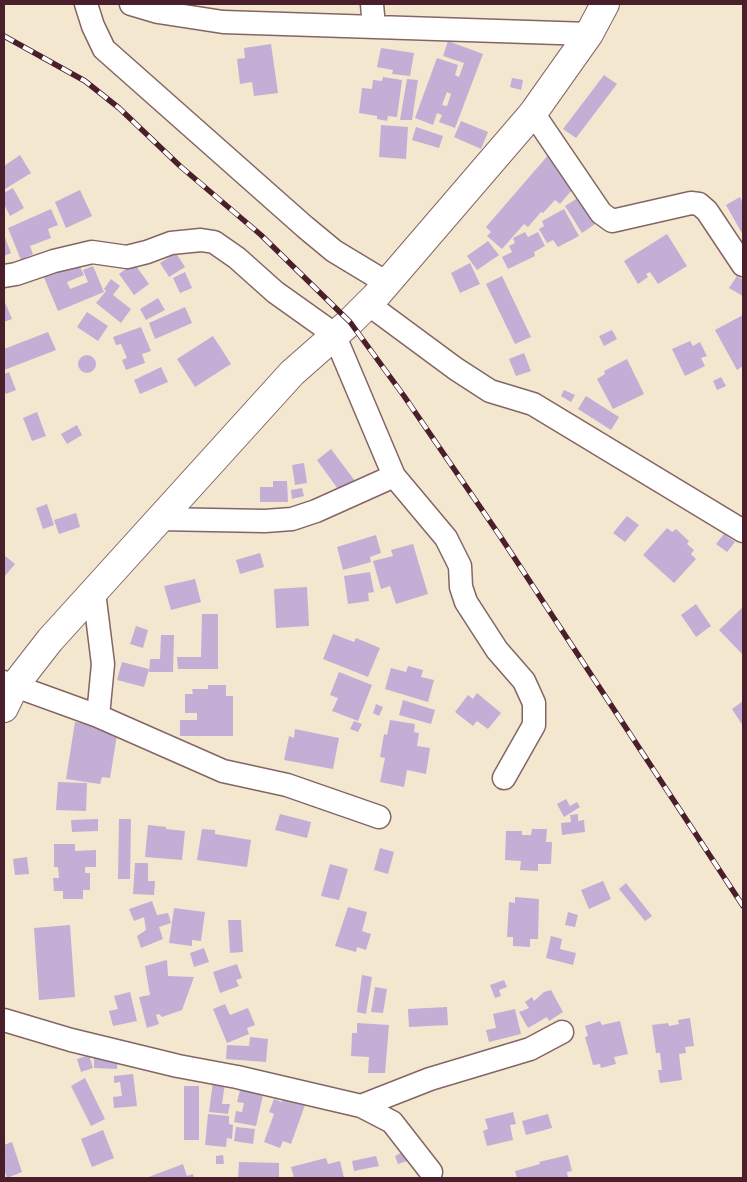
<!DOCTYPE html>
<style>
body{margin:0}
#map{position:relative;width:747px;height:1182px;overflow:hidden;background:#f3e7cf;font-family:Mali,sans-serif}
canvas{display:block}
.frame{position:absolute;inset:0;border:5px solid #4a1f2b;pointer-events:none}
</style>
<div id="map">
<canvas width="747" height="1182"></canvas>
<div class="frame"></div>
</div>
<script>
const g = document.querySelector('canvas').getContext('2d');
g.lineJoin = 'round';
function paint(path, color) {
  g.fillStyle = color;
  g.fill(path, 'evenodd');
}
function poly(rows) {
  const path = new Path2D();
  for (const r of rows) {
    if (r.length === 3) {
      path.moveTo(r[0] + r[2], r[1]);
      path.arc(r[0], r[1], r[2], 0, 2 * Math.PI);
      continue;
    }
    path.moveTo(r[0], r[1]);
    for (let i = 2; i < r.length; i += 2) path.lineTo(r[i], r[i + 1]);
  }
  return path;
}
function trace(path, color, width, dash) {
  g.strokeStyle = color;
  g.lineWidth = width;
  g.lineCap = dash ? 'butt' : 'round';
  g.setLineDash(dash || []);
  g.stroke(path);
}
paint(poly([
 [448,41,483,54,455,128,439,122,442,115,437,113,433,125,415,118,437,58,458,65,455,75,459,77,464,63,443,56],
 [447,92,451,94,447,106,442,105],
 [271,44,278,93,254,96,252,82,240,84,237,59,245,58,244,48],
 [381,48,414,53,410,76,392,74,393,70,377,67],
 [604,75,617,84,576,138,563,129],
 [383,77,402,80,397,117,388,116,387,121,377,119,377,116,359,113,362,88,372,89,373,80,382,81],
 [512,78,523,80,521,90,510,87],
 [407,79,418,80,412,120,400,120],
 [461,121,488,132,481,149,454,137],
 [381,125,408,127,406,159,379,157],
 [416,127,443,136,439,148,412,140],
 [550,153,577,184,560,204,555,200,543,213,541,212,528,227,524,224,502,249,487,236,491,232,486,227],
 [20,155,31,173,5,189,4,166],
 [13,188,24,208,10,216,4,204,4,193],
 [80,190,92,216,66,228,55,202],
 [581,196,598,222,582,233,565,206],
 [740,197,743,204,743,235,726,205],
 [51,209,58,225,48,229,51,238,30,246,33,254,21,260,8,228],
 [564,209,579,236,558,247,553,240,547,243,539,229,544,226,542,221],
 [525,232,528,237,538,232,545,246,534,252,535,256,508,269,502,257,512,252,509,246,515,243,513,238],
 [667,234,687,266,658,284,650,272,646,274,648,277,638,284,624,261],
 [4,235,11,253,4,256],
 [488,241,499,255,477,270,467,256],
 [176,253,185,267,169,277,160,263],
 [77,261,84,275,67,282,70,289,88,282,83,270,93,266,104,292,58,311,43,275],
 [134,263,149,284,134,295,119,274],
 [470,263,480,284,460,293,451,273],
 [185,272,192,288,180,293,173,278],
 [502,276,531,337,515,344,486,284],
 [737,276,743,280,743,296,729,288],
 [111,279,120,286,113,295,131,309,121,323,96,303,106,291,104,289],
 [158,298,165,310,146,320,140,309],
 [4,300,12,319,4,322],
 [185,307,192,323,155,339,149,323],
 [87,312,108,326,98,341,77,327],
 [743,315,743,366,737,370,715,330],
 [141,327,151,351,142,354,145,363,126,370,122,360,127,358,121,344,116,345,113,337],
 [612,330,617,339,604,346,599,336],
 [48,332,56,350,4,370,4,349],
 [213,336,231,364,195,387,177,359],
 [690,341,693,346,700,342,707,356,701,358,705,366,685,376,672,349],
 [524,353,531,371,516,376,509,359],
 [87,364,9],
 [627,359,644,394,613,409,597,379,605,374,604,371],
 [161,367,168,382,140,394,134,380],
 [9,372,16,390,6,394,4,390,4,374],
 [721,377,726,386,717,390,713,381],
 [564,390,575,395,571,402,561,396],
 [586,396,619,417,611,430,578,409],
 [37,412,46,436,32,441,23,418],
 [77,425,82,435,67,444,61,434],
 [331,449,355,481,340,492,317,460],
 [304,463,307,483,295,485,292,465],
 [273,481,287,481,288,502,260,502,260,487,273,487],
 [302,488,304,496,292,499,291,490],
 [47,504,54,525,43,529,36,508],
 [76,513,80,527,59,534,54,520],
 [627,516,639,525,625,542,613,533],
 [667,528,672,532,676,529,689,541,687,544,694,550,691,554,696,559,674,583,643,555],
 [724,534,735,542,727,552,716,544],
 [376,535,381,553,370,557,371,562,343,570,337,547],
 [413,544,428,594,396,604,390,586,381,589,373,561,393,556,391,550],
 [260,553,264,567,240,574,236,560],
 [4,555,15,564,4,577],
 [370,572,374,592,368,593,369,601,348,604,344,576],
 [195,579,201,602,171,610,164,586],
 [307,587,309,626,276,628,274,589],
 [696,604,711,626,696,637,681,615],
 [743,607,743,655,719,630],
 [202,614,218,614,218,669,178,669,177,657,201,657],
 [136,626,148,630,143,648,130,644],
 [333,634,354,642,356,638,380,648,368,677,323,659],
 [161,635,174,635,173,672,149,672,150,659,160,659],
 [122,662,149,669,144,687,117,680],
 [408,666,423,670,421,677,434,680,428,702,385,689,391,668,406,672],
 [339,672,372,685,358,721,332,711,338,698,330,695],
 [208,685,226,685,226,696,233,696,233,736,180,736,180,720,197,720,197,713,185,713,185,694,193,694,192,689,208,689],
 [477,693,501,713,488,729,477,721,473,726,455,712,468,695,473,699],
 [403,700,435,710,431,724,399,715],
 [743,701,743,726,732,709],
 [376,704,383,707,379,716,373,713],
 [390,720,415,724,414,732,419,733,417,746,430,748,426,774,407,770,404,787,380,782,385,758,380,757,384,734,387,735],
 [354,721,362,724,358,732,350,729],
 [75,722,118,729,110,778,102,777,100,784,66,779],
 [295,729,339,738,333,769,284,760,289,736,294,738],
 [58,782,87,783,86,811,56,810],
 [566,799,570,806,577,802,580,807,564,817,557,804],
 [280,814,311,822,307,838,275,830],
 [578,814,578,821,584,820,585,832,562,835,561,823,571,822,570,815],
 [98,819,98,831,72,832,71,820],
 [119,819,131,819,130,879,118,879],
 [148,825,166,827,166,829,185,831,182,860,145,857],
 [202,829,215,830,215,834,251,840,247,867,197,860],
 [532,829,547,829,546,842,552,842,551,864,538,864,538,871,520,870,521,861,505,860,506,831,522,831,522,835,531,835],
 [54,844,75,844,75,851,96,850,96,867,85,867,85,873,90,873,90,890,83,890,83,899,63,899,63,891,54,891,53,878,59,878,58,867,54,867],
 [380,848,394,852,388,874,374,870],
 [27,857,29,874,15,875,13,859],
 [135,863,148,863,148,881,155,881,154,895,133,894],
 [330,864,348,869,339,900,321,896],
 [603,881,611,899,589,909,581,890],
 [626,883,652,916,645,921,619,889],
 [515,897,539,899,538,939,530,939,530,947,513,946,513,937,507,937,509,902,515,903],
 [152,901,157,915,168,913,171,923,159,927,163,939,141,948,137,936,146,930,144,917,134,921,129,909],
 [348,907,367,912,362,931,371,934,366,950,357,947,356,952,335,946],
 [174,908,205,912,201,941,192,940,192,946,169,943],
 [568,912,578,915,575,927,565,925],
 [228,920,241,920,243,952,230,953],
 [70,925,75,997,39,1000,34,928],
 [551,936,562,939,560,949,576,953,573,965,546,958],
 [204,948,209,962,194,967,190,953],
 [167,960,168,976,194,977,182,1010,162,1017,159,1014,156,1015,159,1024,147,1028,139,997,150,995,145,966],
 [237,964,242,978,236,980,239,986,220,993,213,972],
 [362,975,372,977,366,1014,357,1012],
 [504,980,507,987,499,990,501,996,495,998,490,985],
 [375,987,387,989,383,1013,371,1012],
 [551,990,563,1012,549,1021,547,1017,528,1028,519,1012,529,1008,525,1002,532,997,534,1001,544,992],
 [130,992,137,1021,113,1026,109,1011,118,1009,114,996],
 [225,1004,230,1015,248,1008,255,1025,247,1028,249,1034,227,1043,213,1009],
 [447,1007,448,1025,409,1027,408,1009],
 [515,1009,521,1034,489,1042,486,1030,496,1028,493,1014],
 [690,1018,694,1046,685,1047,686,1053,679,1054,682,1080,660,1083,658,1070,662,1070,660,1053,656,1053,652,1025,668,1023,669,1026,679,1024,678,1020],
 [600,1021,602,1025,620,1021,628,1054,614,1057,616,1064,601,1068,600,1064,593,1065,585,1037,588,1036,585,1026],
 [357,1023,389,1025,385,1073,368,1073,369,1057,351,1056,352,1033,357,1033],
 [250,1037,268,1039,266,1062,226,1059,227,1045,249,1046],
 [94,1054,118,1055,117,1069,94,1068],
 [89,1055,93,1068,81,1072,77,1059],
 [133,1074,137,1106,114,1108,113,1097,122,1096,120,1082,114,1083,114,1076],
 [85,1078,105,1119,91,1126,71,1086],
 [213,1081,225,1083,222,1104,230,1104,228,1114,209,1112],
 [184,1086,199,1086,199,1140,184,1140],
 [240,1090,263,1095,256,1126,234,1122,236,1111,242,1112,244,1103,237,1102],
 [285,1094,295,1102,305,1105,291,1144,283,1141,280,1148,264,1142,274,1114,269,1112,274,1099,282,1102],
 [513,1112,516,1124,510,1125,513,1140,487,1146,483,1131,488,1129,485,1119],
 [208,1114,229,1116,229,1124,233,1125,232,1139,227,1138,226,1147,205,1145],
 [548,1114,552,1128,526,1135,522,1121],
 [236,1127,255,1129,253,1144,234,1141],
 [103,1130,114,1158,92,1167,81,1139],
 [12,1142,22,1172,7,1178,4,1169,4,1145],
 [403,1152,407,1161,398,1164,395,1156],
 [223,1155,224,1164,216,1164,216,1156],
 [568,1155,572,1171,567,1172,568,1178,517,1178,515,1171,540,1164,539,1162],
 [376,1156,379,1166,354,1171,352,1161],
 [326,1158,328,1164,340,1161,344,1178,294,1178,291,1167],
 [239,1162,279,1163,279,1178,238,1178],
 [183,1164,187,1176,193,1174,194,1178,146,1178]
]), '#c3aed6');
const minor = poly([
 [86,4,93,26,104,49,305,227,334,251,387,283],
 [131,4,158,12,223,22,589,34],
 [372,4,374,27],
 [533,113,601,213,612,221,691,203,699,204,707,211,743,265],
 [4,276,16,274,54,261,92,252,127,257,147,252,171,243,201,240,214,242,237,258,275,292,334,334,394,476,446,538,460,566,461,587,466,602,497,650,524,681,534,703,534,725,504,778],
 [368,304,456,369,490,391,533,404,743,531],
 [158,519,265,521,292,519,316,511,394,476],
 [94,592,103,664,98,716],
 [4,682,98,716,223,771,287,785,379,817],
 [4,1020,71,1040,178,1066,237,1077,361,1106,430,1079,530,1049,562,1032],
 [361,1106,392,1122,431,1172]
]);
const major = poly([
 [4,708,15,685,50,640,292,373,350,322,375,297,533,113,589,34,605,4]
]);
trace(minor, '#856564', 25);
trace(major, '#856564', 30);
trace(minor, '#fff', 22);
trace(major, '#fff', 28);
const rail = poly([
 [4,36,85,81,119,108,180,166,261,235,350,322,404,396,500,536,743,906]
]);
trace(rail, '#4a1f2b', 5.5);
trace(rail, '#fff', 4, [11]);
</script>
